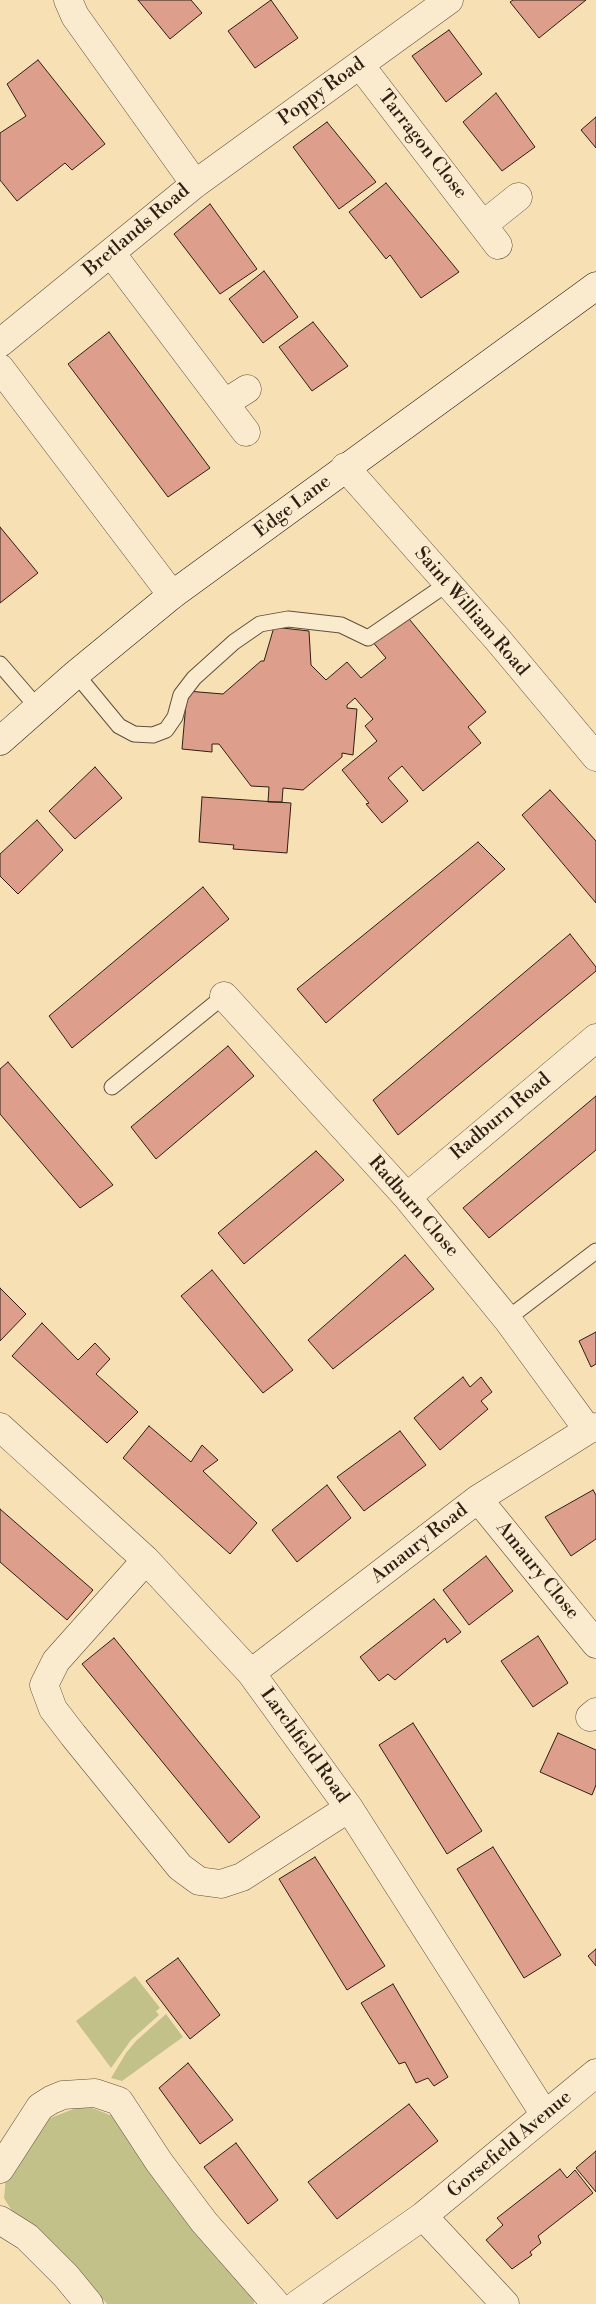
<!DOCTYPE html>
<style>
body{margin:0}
canvas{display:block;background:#f8e0b5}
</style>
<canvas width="596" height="2304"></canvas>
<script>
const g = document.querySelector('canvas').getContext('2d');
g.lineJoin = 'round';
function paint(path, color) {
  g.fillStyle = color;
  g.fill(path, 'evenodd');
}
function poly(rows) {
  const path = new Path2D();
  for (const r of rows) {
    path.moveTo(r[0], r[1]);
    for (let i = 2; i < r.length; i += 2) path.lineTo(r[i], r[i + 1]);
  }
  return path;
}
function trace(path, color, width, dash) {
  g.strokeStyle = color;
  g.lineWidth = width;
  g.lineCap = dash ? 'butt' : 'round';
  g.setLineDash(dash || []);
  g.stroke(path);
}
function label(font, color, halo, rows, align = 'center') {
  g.font = font + ' "Libre Bodoni",serif';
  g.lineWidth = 4;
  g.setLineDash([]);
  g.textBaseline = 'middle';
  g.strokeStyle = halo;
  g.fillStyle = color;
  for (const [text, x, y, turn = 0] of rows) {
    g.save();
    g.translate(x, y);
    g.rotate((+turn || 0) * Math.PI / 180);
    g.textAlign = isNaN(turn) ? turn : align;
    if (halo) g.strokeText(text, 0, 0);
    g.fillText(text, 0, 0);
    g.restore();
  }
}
paint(poly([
 [135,1976,160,2008,156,2011,159,2015,131,2040,111,2068,76,2021],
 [166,2014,183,2037,122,2081,111,2078,126,2053,136,2041],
 [76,2108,92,2108,115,2117,254,2296,254,2304,107,2304,88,2282,15,2216,4,2198,6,2177,43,2121]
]), '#c2c18a');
const building = poly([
 [138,0,191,0,202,13,170,39,138,0],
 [271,0,298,38,255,68,228,31,271,0],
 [513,0,586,0,539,38,510,2,513,0],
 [449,30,482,74,446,102,412,56,449,30],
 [38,60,105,144,72,170,65,163,17,201,0,180,0,133,26,116,7,84,38,60],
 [496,93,535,147,502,171,463,122,496,93],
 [596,117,596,148,581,130,596,117],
 [327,122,376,182,339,209,293,147,327,122],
 [386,183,459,272,421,298,390,255,386,259,349,212,386,183],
 [210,204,257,269,220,294,174,234,210,204],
 [264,271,298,317,263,343,229,299,264,271],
 [313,322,348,366,312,391,279,347,313,322],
 [109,332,210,468,168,497,68,364,109,332],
 [0,527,38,573,0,603,0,527],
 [405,614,486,712,468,727,481,743,423,791,402,766,388,778,408,801,382,823,366,804,369,803,342,770,377,741,365,726,373,719,355,698,347,705,347,708,357,709,353,755,342,753,342,757,303,790,283,788,282,802,268,802,269,787,251,786,219,744,212,744,212,752,182,749,187,691,223,694,261,661,264,661,274,627,309,631,311,665,326,680,347,662,361,678,386,658,372,641,405,614],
 [95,767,122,798,75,839,49,811,95,767],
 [550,790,596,841,596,903,522,815,550,790],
 [202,797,291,803,287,853,233,849,234,845,199,842,202,797],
 [37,820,63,850,18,894,0,876,0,854,37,820],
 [478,842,505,869,326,1023,297,989,478,842],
 [203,887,229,919,72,1048,49,1016,203,887],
 [570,934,596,967,596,971,398,1135,373,1100,570,934],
 [228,1046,254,1076,156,1159,131,1127,228,1046],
 [8,1062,113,1185,80,1208,0,1114,0,1069,8,1062],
 [596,1096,596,1150,489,1238,463,1208,596,1096],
 [316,1151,344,1180,244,1264,218,1233,316,1151],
 [405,1255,434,1289,333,1369,308,1340,405,1255],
 [212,1270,293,1370,263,1393,181,1296,212,1270],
 [0,1288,26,1314,0,1341,0,1288],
 [42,1323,78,1360,95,1343,110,1359,96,1374,138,1412,107,1443,12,1356,42,1323],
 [596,1332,596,1364,591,1367,579,1341,596,1332],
 [463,1377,470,1387,481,1377,492,1392,481,1401,488,1409,440,1450,414,1418,463,1377],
 [149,1426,191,1462,202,1445,218,1460,203,1471,257,1523,230,1554,123,1458,149,1426],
 [400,1431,426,1465,364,1511,337,1477,400,1431],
 [327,1485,351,1518,297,1562,272,1530,327,1485],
 [593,1490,596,1495,596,1539,571,1556,545,1517,593,1490],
 [0,1509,93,1590,67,1620,0,1562,0,1509],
 [486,1556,513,1591,469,1625,443,1590,486,1556],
 [434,1599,461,1632,447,1643,445,1638,395,1680,388,1674,379,1681,360,1657,434,1599],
 [538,1636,568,1683,533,1707,501,1661,538,1636],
 [114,1638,260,1817,229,1843,82,1664,114,1638],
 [413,1723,482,1831,447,1854,379,1745,413,1723],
 [558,1733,596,1750,596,1785,592,1795,540,1772,558,1733],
 [493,1847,561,1955,524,1978,457,1869,493,1847],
 [315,1857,385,1966,347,1990,279,1879,315,1857],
 [596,1949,596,1966,588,1956,596,1949],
 [178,1958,220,2015,190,2039,146,1981,178,1958],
 [393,1984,448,2077,434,2086,428,2078,416,2083,405,2062,399,2064,361,2003,393,1984],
 [188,2063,233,2120,200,2144,159,2088,188,2063],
 [409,2104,438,2141,337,2219,308,2182,409,2104],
 [236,2143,278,2200,248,2224,204,2167,236,2143],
 [596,2151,596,2192,576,2168,596,2151],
 [560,2169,567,2178,575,2170,593,2193,538,2236,541,2243,530,2252,532,2255,512,2269,486,2240,503,2225,497,2218,560,2169]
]);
paint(building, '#dd9e8b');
trace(building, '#2e1f14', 1);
const lane = poly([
 [0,664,38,708],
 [76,674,119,726,134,734,153,735,166,730,175,717,181,695,194,678,234,642,260,624,288,619,341,625,368,638,447,584],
 [112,1087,224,996],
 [507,1319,596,1251]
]);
const street = poly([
 [68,0,75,16,195,184],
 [360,65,498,245],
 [483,225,518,197],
 [111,253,246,432],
 [0,343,195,184,449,0],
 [0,368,172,595],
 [225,403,247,389],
 [345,467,498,640,596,757],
 [224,996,407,1197,507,1319,588,1430],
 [407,1197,596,1038],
 [0,1427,146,1560,251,1673,349,1808,545,2115],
 [478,1499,596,1644],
 [146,1560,56,1661,44,1685,53,1709,73,1735,180,1867,199,1881,221,1884,242,1877,349,1808],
 [251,1673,478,1499,588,1430,596,1427],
 [590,1717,596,1712],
 [0,2169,40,2107,51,2100,63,2095,95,2093,119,2101,159,2162,204,2222,276,2304],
 [423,2216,505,2304],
 [0,2220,27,2237,66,2276,89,2304],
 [298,2304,423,2216,596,2073]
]);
const secondary = poly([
 [0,741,76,674,172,595,596,286]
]);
trace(lane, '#604f3c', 17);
trace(street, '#604f3c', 29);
trace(secondary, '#2e1f14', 29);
trace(lane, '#faebcf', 15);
trace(street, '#faebcf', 28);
trace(secondary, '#faebcf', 28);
label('19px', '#2e1f14', '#faebcf', [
 ["Poppy Road",322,92,-36],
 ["Tarragon Close",422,145,52],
 ["Bretlands Road",137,231,-40],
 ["Edge Lane",293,507,-37],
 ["Saint William Road",471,612,49],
 ["Radburn Road",501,1117,-40],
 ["Radburn Close",413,1207,49],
 ["Amaury Road",420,1544,-38],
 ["Amaury Close",537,1571,51],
 ["Larchfield Road",304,1746,54],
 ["Gorsefield Avenue",510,2145,-40]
]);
</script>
